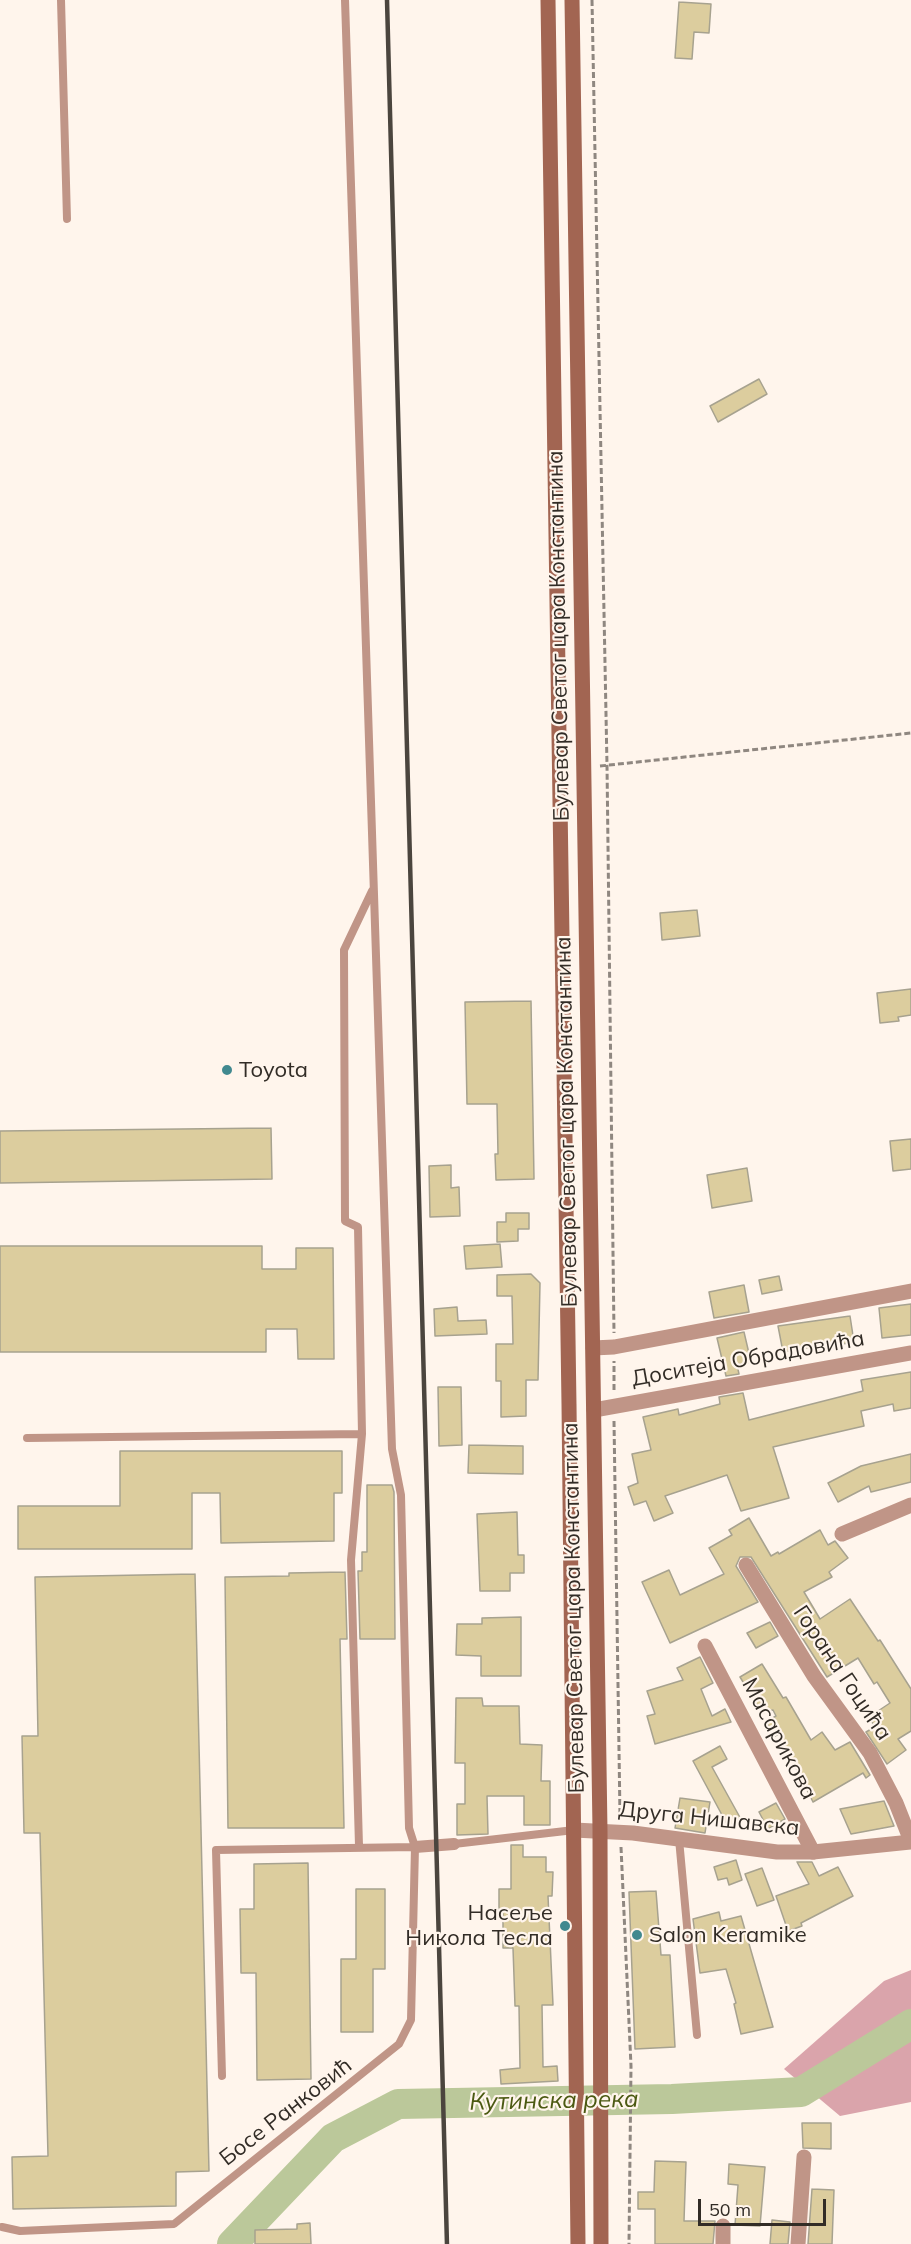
<!DOCTYPE html>
<meta charset="utf-8">
<style>
body{margin:0}
#map{position:relative;width:911px;height:2244px;overflow:hidden;background:#fff5ec;font-family:Mulish,sans-serif}
canvas{display:block}
.scale{position:absolute;left:698px;top:2199px;width:128px;height:27px;box-sizing:border-box;border:3px solid #322c26;border-top:0;padding-left:8px;font-size:18px;line-height:21px;white-space:nowrap;color:#322c26;-webkit-text-stroke:4px #fff5ec;paint-order:stroke}
</style>
<div id="map">
<canvas width="911" height="2244"></canvas>
<div class="scale">50 m</div>
</div>
<script>
const g = document.querySelector('canvas').getContext('2d');
g.lineJoin = 'round';
function paint(path, color) {
  g.fillStyle = color;
  g.fill(path, 'evenodd');
}
function poly(rows) {
  const path = new Path2D();
  for (const r of rows) {
    path.moveTo(r[0], r[1]);
    for (let i = 2; i < r.length; i += 2) path.lineTo(r[i], r[i + 1]);
  }
  return path;
}
function trace(path, color, width, dash) {
  g.strokeStyle = color;
  g.lineWidth = width;
  g.lineCap = dash ? 'butt' : 'round';
  g.setLineDash(dash || []);
  g.stroke(path);
}
function label(font, color, halo, rows, align = 'center') {
  g.font = font + ' Mulish,sans-serif';
  g.lineWidth = 4.5;
  g.setLineDash([]);
  g.textBaseline = 'middle';
  g.strokeStyle = halo;
  g.fillStyle = color;
  for (const [text, x, y, turn = 0] of rows) {
    g.save();
    g.translate(x, y);
    g.rotate((+turn || 0) * Math.PI / 180);
    g.textAlign = isNaN(turn) ? turn : align;
    if (halo) g.strokeText(text, 0, 0);
    g.fillText(text, 0, 0);
    g.restore();
  }
}
paint(poly([
 [911,1970,911,2102,840,2116,784,2069,884,1981]
]), '#daa4ab');
trace(poly([
 [232,2244,333,2138,398,2104,672,2099,801,2092,911,2024]
]), '#bbc89a', 30);
const building = poly([
 [679,2,711,4,709,33,694,32,692,59,675,58,679,2],
 [759,379,767,394,718,422,710,406,759,379],
 [697,910,700,936,662,940,660,913,697,910],
 [911,989,911,1015,898,1017,899,1021,880,1023,877,993,911,989],
 [531,1001,534,1179,496,1180,495,1154,498,1154,497,1104,467,1104,465,1002,531,1001],
 [271,1128,272,1179,0,1183,0,1131,271,1128],
 [911,1139,911,1169,893,1171,890,1141,911,1139],
 [451,1165,451,1188,459,1187,460,1216,430,1217,429,1166,451,1165],
 [747,1168,752,1201,712,1208,707,1175,747,1168],
 [506,1213,529,1213,529,1229,518,1229,518,1241,497,1242,497,1222,506,1222,506,1213],
 [500,1244,502,1267,466,1269,464,1246,500,1244],
 [0,1246,262,1246,262,1269,296,1269,296,1248,333,1248,334,1359,298,1359,297,1329,266,1329,266,1352,0,1352,0,1246],
 [531,1274,540,1283,538,1380,526,1380,526,1416,501,1417,501,1381,496,1381,496,1344,513,1344,512,1296,497,1296,497,1275,531,1274],
 [779,1276,782,1290,762,1294,759,1280,779,1276],
 [744,1285,749,1312,714,1318,709,1292,744,1285],
 [911,1304,911,1335,882,1338,879,1308,911,1304],
 [457,1307,458,1321,486,1320,487,1334,435,1336,434,1309,457,1307],
 [850,1316,854,1342,832,1346,832,1343,783,1352,778,1326,850,1316],
 [744,1332,751,1362,737,1365,739,1374,726,1376,717,1338,744,1332],
 [911,1372,911,1408,894,1411,893,1404,861,1411,864,1426,773,1447,789,1498,741,1511,727,1475,665,1496,673,1513,654,1521,646,1501,634,1505,628,1487,638,1483,632,1454,651,1450,643,1417,678,1409,679,1415,720,1404,719,1397,743,1393,749,1420,863,1391,861,1380,911,1372],
 [438,1387,461,1387,462,1445,439,1446,438,1387],
 [469,1445,523,1446,523,1474,468,1473,469,1445],
 [120,1451,342,1451,342,1493,334,1493,334,1541,221,1543,220,1493,192,1493,192,1549,18,1549,18,1506,120,1506,120,1451],
 [911,1454,911,1482,871,1492,869,1486,838,1502,828,1483,861,1466,911,1454],
 [367,1485,392,1485,394,1492,395,1639,360,1639,358,1571,362,1571,362,1552,367,1552,367,1485],
 [517,1512,518,1555,524,1555,524,1573,510,1573,510,1591,480,1591,477,1514,517,1512],
 [749,1518,771,1556,778,1552,779,1554,820,1530,828,1545,835,1541,848,1558,829,1572,832,1577,804,1592,820,1619,850,1599,878,1641,880,1640,911,1689,911,1731,898,1739,906,1750,887,1764,866,1732,875,1727,869,1717,890,1703,877,1682,874,1684,858,1658,827,1677,751,1557,740,1557,736,1566,758,1602,670,1643,642,1582,669,1570,680,1595,724,1574,709,1548,732,1535,729,1530,749,1518],
 [345,1572,347,1639,340,1639,344,1828,228,1828,225,1577,289,1576,289,1573,345,1572],
 [195,1574,209,2171,176,2172,176,2206,13,2209,12,2157,48,2156,40,1833,24,1833,22,1736,38,1736,35,1577,195,1574],
 [521,1617,521,1676,481,1676,481,1656,456,1655,457,1624,482,1624,482,1618,521,1617],
 [770,1622,778,1636,756,1648,747,1633,770,1622],
 [700,1657,713,1683,701,1689,712,1716,725,1709,731,1722,655,1744,647,1716,655,1714,647,1691,683,1680,677,1668,700,1657],
 [762,1664,783,1698,786,1697,811,1740,822,1732,835,1750,850,1742,870,1775,866,1778,863,1773,813,1802,779,1734,775,1736,766,1722,776,1716,773,1710,762,1713,740,1677,762,1664],
 [456,1698,482,1698,483,1706,519,1706,520,1744,542,1745,541,1781,550,1781,550,1825,524,1825,524,1796,487,1796,488,1834,457,1835,457,1804,465,1804,465,1763,455,1763,456,1698],
 [720,1746,727,1759,712,1767,742,1821,729,1828,693,1761,720,1746],
 [680,1798,710,1802,705,1833,675,1828,680,1798],
 [884,1801,894,1826,851,1834,840,1809,884,1801],
 [776,1803,785,1819,768,1829,759,1812,776,1803],
 [511,1845,523,1845,523,1857,546,1857,546,1872,553,1872,552,1896,548,1896,553,2005,542,2005,543,2067,557,2066,558,2081,501,2084,500,2070,520,2068,519,2006,515,2006,513,1948,503,1948,503,1913,499,1913,499,1889,511,1889,511,1845],
 [736,1860,742,1880,729,1885,727,1878,718,1880,714,1867,736,1860],
 [797,1862,812,1862,819,1876,838,1867,853,1896,801,1923,802,1926,788,1931,776,1896,809,1884,797,1862],
 [308,1863,311,2079,257,2080,256,1973,241,1973,240,1909,254,1909,254,1864,308,1863],
 [762,1868,774,1900,757,1906,745,1874,762,1868],
 [356,1889,385,1889,385,1969,373,1969,373,2032,341,2032,341,1959,356,1959,356,1889],
 [656,1891,661,1955,670,1955,675,2047,635,2049,629,1892,656,1891],
 [719,1912,721,1921,741,1916,773,2027,741,2034,734,2004,736,2003,726,1969,700,1973,693,1919,719,1912],
 [802,2123,831,2123,831,2149,803,2148,802,2123],
 [655,2161,686,2162,684,2221,715,2221,713,2244,655,2244,655,2209,638,2209,638,2192,654,2192,655,2161],
 [729,2164,765,2167,760,2226,735,2225,738,2185,728,2184,729,2164],
 [812,2189,834,2190,832,2244,808,2244,812,2189],
 [772,2220,790,2222,788,2244,770,2244,772,2220],
 [310,2223,311,2244,255,2244,255,2230,297,2229,297,2224,310,2223]
]);
paint(building, '#dccd9e');
trace(building, '#a7a28f', 1.5);
trace(poly([
 [592,0,607,765,614,1333],
 [600,766,911,733],
 [614,1390,614,1361],
 [614,1421,620,1816],
 [621,1847,631,2066,629,2244]
]), '#8f8780', 3, [6, 3]);
trace(poly([
 [61,0,67,219],
 [27,1438,362,1434],
 [679,1839,697,2035],
 [454,1844,574,1830],
 [359,1846,351,1560,362,1434,358,1227,345,1221,344,950,372,891],
 [222,2076,216,1850,415,1847],
 [2,2227,20,2231,174,2224,399,2044,411,2020,415,1847,409,1828,401,1495,392,1449,345,0]
]), '#c09587', 8);
trace(poly([
 [415,1847,454,1844]
]), '#c09587', 12);
trace(poly([
 [593,1348,614,1347,911,1291],
 [594,1410,911,1353],
 [842,1534,911,1505],
 [746,1565,814,1676,870,1753,896,1803,911,1841],
 [705,1646,813,1852],
 [723,2244,723,2226],
 [798,2244,804,2157]
]), '#c09587', 15);
trace(poly([
 [574,1830,633,1833,777,1852,813,1852,911,1842]
]), '#c09587', 15);
trace(poly([
 [548,0,569,1404,578,2244],
 [572,0,600,1829,601,2244]
]), '#a26552', 15);
trace(poly([
 [387,0,447,2244]
]), '#4b453e', 4.5);
for (const [x, y, r, color] of [
 [227,1070,6,"#41898f"],
 [565,1926,6,"#41898f"],
 [637,1935,6,"#41898f"]
]) {
  const dot = new Path2D();
  dot.arc(x, y, r, 0, 2 * Math.PI);
  g.fillStyle = color;
  g.fill(dot);
  trace(dot, '#fff5ec', 2);
}
label('22px', '#322c26', '#fff5ec', [
 ["Булевар Светог цара Константина",559,636,-91],
 ["Булевар Светог цара Константина",567,1122,-91],
 ["Доситеја Обрадовића",748,1359,-10],
 ["Булевар Светог цара Константина",574,1608,-91],
 ["Горана Гоцића",842,1673,56],
 ["Масарикова",779,1739,62],
 ["Друга Нишавска",709,1819,6],
 ["Босе Ранковић",286,2112,-38]
]);
label('22px', '#322c26', '#fff5ec', [
 ["Toyota",239,1070],
 ["Насеље",553,1913,"right"],
 ["Никола Тесла",553,1938,"right"],
 ["Salon Keramike",649,1935]
], 'left');
label('italic 24px', '#4b5912', '#fff5ec', [
 ["Кутинска река",554,2101,-1]
]);
</script>
